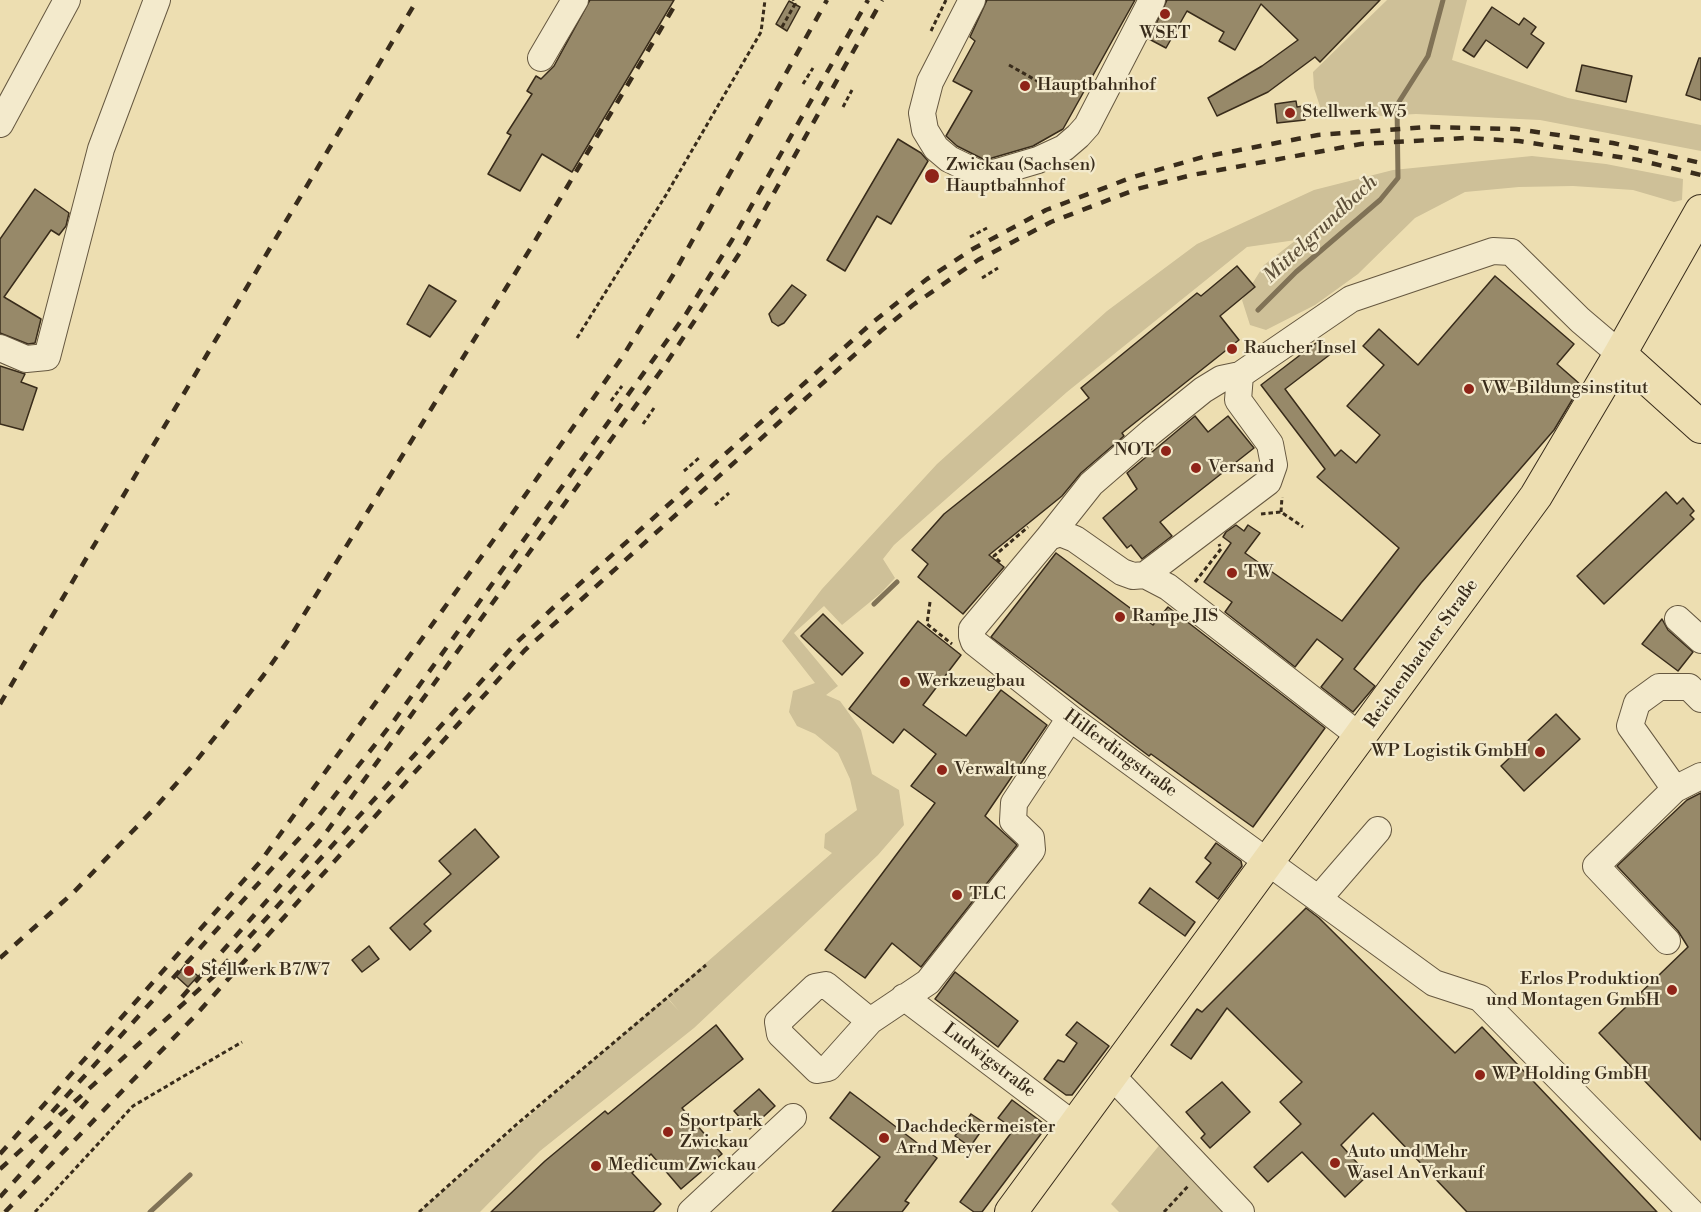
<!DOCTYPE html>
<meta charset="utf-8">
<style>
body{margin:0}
canvas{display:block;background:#eddeb1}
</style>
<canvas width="1701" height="1212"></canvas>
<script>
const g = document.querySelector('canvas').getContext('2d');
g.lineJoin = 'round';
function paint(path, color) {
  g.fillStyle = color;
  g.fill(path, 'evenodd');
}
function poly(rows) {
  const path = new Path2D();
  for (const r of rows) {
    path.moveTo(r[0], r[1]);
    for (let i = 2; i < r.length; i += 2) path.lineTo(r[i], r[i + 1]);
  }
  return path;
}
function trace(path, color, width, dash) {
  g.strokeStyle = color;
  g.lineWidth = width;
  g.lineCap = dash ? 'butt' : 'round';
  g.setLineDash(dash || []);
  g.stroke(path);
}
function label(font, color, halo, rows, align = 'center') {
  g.font = font + ' "Libre Bodoni",serif';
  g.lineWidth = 4.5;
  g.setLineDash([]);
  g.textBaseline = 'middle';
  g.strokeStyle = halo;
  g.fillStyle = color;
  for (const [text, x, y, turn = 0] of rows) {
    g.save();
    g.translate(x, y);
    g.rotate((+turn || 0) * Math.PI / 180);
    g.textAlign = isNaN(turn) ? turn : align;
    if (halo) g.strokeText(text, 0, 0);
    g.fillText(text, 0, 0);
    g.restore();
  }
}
paint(poly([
 [1387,0,1467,0,1452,60,1568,98,1701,125,1701,151,1540,120,1416,114,1324,119,1314,88,1313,72],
 [1532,156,1606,164,1683,179,1682,200,1674,202,1633,190,1573,186,1519,187,1465,192,1415,218,1358,274,1315,305,1266,330,1250,325,1242,300,1264,265,1296,240,1247,247,1067,392,894,545,883,559,895,578,881,593,842,625,824,606,794,633,838,686,826,695,840,701,861,730,872,774,899,790,904,825,878,855,694,1028,540,1151,480,1212,419,1212,666,997,679,1011,667,997,832,853,824,848,825,834,857,810,850,779,838,753,815,734,797,726,789,712,793,691,815,683,782,641,822,589,937,464,1107,311,1197,244,1314,190,1393,170],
 [1162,1142,1226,1212,1119,1212,1111,1204]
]), '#cec098');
trace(poly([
 [1258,310,1296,272,1380,200,1398,178,1397,105,1428,56,1443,0],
 [874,604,897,582],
 [150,1212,190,1175]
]), '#807256', 5);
const building = poly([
 [590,0,674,0,572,172,542,154,520,191,488,174,511,135,507,133,532,94,527,91,536,76,541,79,554,66,590,0],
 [987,0,1135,0,1063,129,1033,146,985,160,957,146,946,136,972,91,953,81,975,41,970,37,987,0],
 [1167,0,1380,0,1320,62,1315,57,1268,92,1217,116,1208,98,1262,66,1298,40,1261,4,1235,50,1219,41,1224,32,1187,11,1166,48,1149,39,1167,0],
 [789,1,800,7,787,31,776,24,789,1],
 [1492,7,1519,25,1524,18,1536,27,1531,34,1544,43,1527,68,1486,40,1474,57,1463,50,1492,7],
 [1699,58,1701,58,1701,100,1686,95,1699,58],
 [1582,65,1632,76,1626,102,1576,91,1582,65],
 [1296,101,1297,107,1303,106,1305,120,1277,123,1275,104,1296,101],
 [898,139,921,153,928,161,891,224,877,216,845,271,827,260,898,139],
 [35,189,69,213,66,226,59,235,51,230,4,297,41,319,35,343,28,344,0,333,0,239,35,189],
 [1237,266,1255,287,1220,316,1239,340,1122,433,1124,436,1081,473,1062,496,989,555,1004,567,963,614,918,577,928,564,912,550,944,514,1089,398,1081,388,1197,293,1201,296,1237,266],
 [1495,276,1574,344,1557,364,1581,385,1554,430,1421,583,1354,669,1375,686,1353,712,1321,687,1343,659,1317,639,1295,667,1225,612,1232,602,1204,582,1231,543,1223,537,1226,532,1236,525,1244,531,1248,525,1260,533,1245,553,1342,621,1399,548,1317,477,1325,469,1261,385,1321,339,1332,353,1285,389,1335,456,1341,450,1356,463,1380,435,1347,406,1384,365,1363,346,1379,329,1418,365,1495,276],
 [429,285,456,301,430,337,407,324,429,285],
 [792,285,806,295,784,323,778,326,772,322,769,314,792,285],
 [0,366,25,374,21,382,37,388,23,430,0,424,0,366],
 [1195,416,1208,432,1228,416,1254,448,1160,522,1172,536,1142,559,1131,545,1127,548,1103,518,1137,489,1127,473,1195,416],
 [1666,492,1677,504,1683,498,1694,511,1690,515,1694,519,1604,604,1577,576,1666,492],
 [1056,553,1153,625,1168,607,1325,728,1253,827,1151,754,1149,756,991,637,1056,553],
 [823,614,863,653,842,675,801,636,823,614],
 [1662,619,1668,630,1693,652,1678,671,1642,644,1662,619],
 [918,621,961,655,923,705,966,736,1001,690,1047,725,985,816,1017,845,921,967,892,943,865,978,825,950,935,803,911,786,936,754,904,729,893,743,849,709,918,621],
 [1556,714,1580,739,1524,791,1501,766,1556,714],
 [1701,793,1701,1140,1599,1033,1688,947,1678,931,1617,866,1687,800,1701,793],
 [475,829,499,857,424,924,431,931,410,950,390,928,451,874,439,861,475,829],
 [1216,843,1241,861,1242,866,1218,899,1196,882,1211,863,1205,858,1216,843],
 [1150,888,1195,922,1185,936,1139,903,1150,888],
 [1306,908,1319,918,1455,1053,1482,1027,1657,1212,1467,1212,1373,1113,1341,1145,1368,1175,1345,1197,1302,1152,1268,1182,1254,1167,1301,1124,1280,1102,1302,1082,1227,1008,1191,1059,1171,1045,1197,1009,1202,1012,1306,908],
 [369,946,379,959,362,972,352,960,369,946],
 [185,965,198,976,188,987,176,976,185,965],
 [955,972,1018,1021,998,1047,935,999,955,972],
 [1077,1022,1109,1046,1072,1095,1066,1095,1044,1079,1058,1060,1064,1062,1077,1043,1066,1035,1077,1022],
 [716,1025,743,1059,682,1108,722,1154,681,1189,651,1154,632,1173,661,1204,653,1212,491,1212,545,1161,605,1111,608,1114,716,1025],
 [1222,1082,1250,1112,1210,1148,1201,1138,1205,1134,1186,1112,1222,1082],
 [759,1089,775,1106,750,1129,734,1111,759,1089],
 [850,1092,937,1158,905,1201,909,1203,902,1212,832,1212,880,1157,830,1118,850,1092],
 [1012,1100,1047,1126,982,1212,974,1212,960,1202,1014,1129,998,1118,1012,1100],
 [971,1114,986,1124,970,1147,955,1136,971,1114]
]);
paint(building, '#978969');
trace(building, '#392c1b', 1.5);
const minor = poly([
 [972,0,930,82,922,113,925,130,936,148,949,159,984,176,1038,160,1064,148,1078,136,1087,126,1152,0],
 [541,58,575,0],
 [0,124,67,0],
 [0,348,26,359,47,357,101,149,157,0],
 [1620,354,1580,320,1511,252,1493,251,1351,299,1240,375,1238,400,1270,444,1274,465,1268,482,1145,575,1133,576,1122,572,1075,539,1060,533,1049,537,972,629,972,636,974,642,1070,718,1434,983,1480,998,1691,1212],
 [1049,537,1091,484,1151,432,1203,390,1221,379,1240,375],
 [1145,575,1168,587,1361,737],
 [1678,619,1701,640],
 [1675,789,1630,726,1637,703,1659,687,1689,687,1701,699],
 [1320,897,1378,830],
 [1667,941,1596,866,1675,789,1701,776],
 [904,997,1075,1126],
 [870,1021,828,1068,817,1070,780,1034,778,1022,815,987,826,985,870,1021,928,982,1032,850,1031,838,1013,821,1014,803,1070,718],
 [1112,1076,1241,1212],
 [691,1212,793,1117]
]);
const major = poly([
 [1620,354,1701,427],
 [1011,1212,1536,496,1620,354,1701,211]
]);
trace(minor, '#665840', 28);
trace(major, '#392c1b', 34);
trace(poly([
 [782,27,795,4,793,0],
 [931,31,946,0],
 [1009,65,1053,90],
 [803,84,813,68],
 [843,107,852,90],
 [970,237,987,228],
 [982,278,998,268],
 [577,338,666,195,761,32,765,0],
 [611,401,622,386],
 [643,424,654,408],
 [684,471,699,458],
 [715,505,729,493],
 [1281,512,1282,497],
 [1261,514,1281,512,1303,527],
 [1000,562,994,556,1028,527],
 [1195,582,1221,549,1219,544],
 [930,602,927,624,952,644],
 [35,1212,133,1106,242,1042],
 [419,1212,517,1124,706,965],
 [1164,1212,1189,1185]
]), '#392c1b', 3, [4.5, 3]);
trace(minor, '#f3eacc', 26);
trace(major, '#eddeb1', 32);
trace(poly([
 [0,704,417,0],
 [0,958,73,893,153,810,193,765,263,676,287,642,532,246,678,0],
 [182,997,322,838,663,368,743,248,882,0],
 [52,1112,313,823,393,722,686,314,732,240,868,0],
 [0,1154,260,862,500,531,623,356,673,275,827,0],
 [0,1169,214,976,516,643,556,605,873,322,927,279,971,250,1046,210,1133,177,1203,157,1318,135,1427,127,1516,129,1613,143,1701,163],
 [0,1197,91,1097],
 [5,1212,194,1017,525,650,881,331,913,305,978,260,1051,222,1137,189,1192,175,1361,144,1465,138,1519,141,1638,160,1701,175]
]), '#392c1b', 4.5, [10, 10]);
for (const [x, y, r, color] of [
 [1165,14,6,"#8f2418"],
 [1025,86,6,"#8f2418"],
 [1290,113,6,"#8f2418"],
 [932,176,8,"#8f2418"],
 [1232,349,6,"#8f2418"],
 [1469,389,6,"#8f2418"],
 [1166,451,6,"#8f2418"],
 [1196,468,6,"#8f2418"],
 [1232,573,6,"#8f2418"],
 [1120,617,6,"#8f2418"],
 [905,682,6,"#8f2418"],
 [1540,752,6,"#8f2418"],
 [942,770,6,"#8f2418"],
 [957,895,6,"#8f2418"],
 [189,971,6,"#8f2418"],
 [1672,990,6,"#8f2418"],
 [1480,1075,6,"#8f2418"],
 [668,1132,6,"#8f2418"],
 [884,1138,6,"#8f2418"],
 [1335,1163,6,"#8f2418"],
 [596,1166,6,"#8f2418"]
]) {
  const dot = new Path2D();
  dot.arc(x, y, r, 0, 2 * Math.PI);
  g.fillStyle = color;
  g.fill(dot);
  trace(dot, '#f3eacc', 2);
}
label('18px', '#392c1b', '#f3eacc', [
 ["WSET",1165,34,"center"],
 ["Hauptbahnhof",1037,86],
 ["Stellwerk W5",1302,113],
 ["Zwickau (Sachsen)",946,166],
 ["Hauptbahnhof",946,187],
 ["Raucher Insel",1244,349],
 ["VW-Bildungsinstitut",1481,389],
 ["NOT",1154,451,"right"],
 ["Versand",1208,468],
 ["TW",1244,573],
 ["Rampe JIS",1132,617],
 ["Werkzeugbau",917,682],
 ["WP Logistik GmbH",1528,752,"right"],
 ["Verwaltung",954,770],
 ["TLC",969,895],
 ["Stellwerk B7/W7",201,971],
 ["Erlos Produktion",1660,980,"right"],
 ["und Montagen GmbH",1660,1001,"right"],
 ["WP Holding GmbH",1492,1075],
 ["Sportpark",680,1122],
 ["Zwickau",680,1143],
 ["Dachdeckermeister",896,1128],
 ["Arnd Meyer",896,1149],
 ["Auto und Mehr",1347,1153],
 ["Wasel AnVerkauf",1347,1174],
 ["Medicum Zwickau",608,1166]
], 'left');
label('18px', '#392c1b', '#f3eacc', [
 ["Reichenbacher Straße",1422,654,-54],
 ["Hilferdingstraße",1120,754,36],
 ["Ludwigstraße",989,1061,37]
]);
label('italic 20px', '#5d4f39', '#f3eacc', [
 ["Mittelgrundbach",1321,230,-43]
]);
</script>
